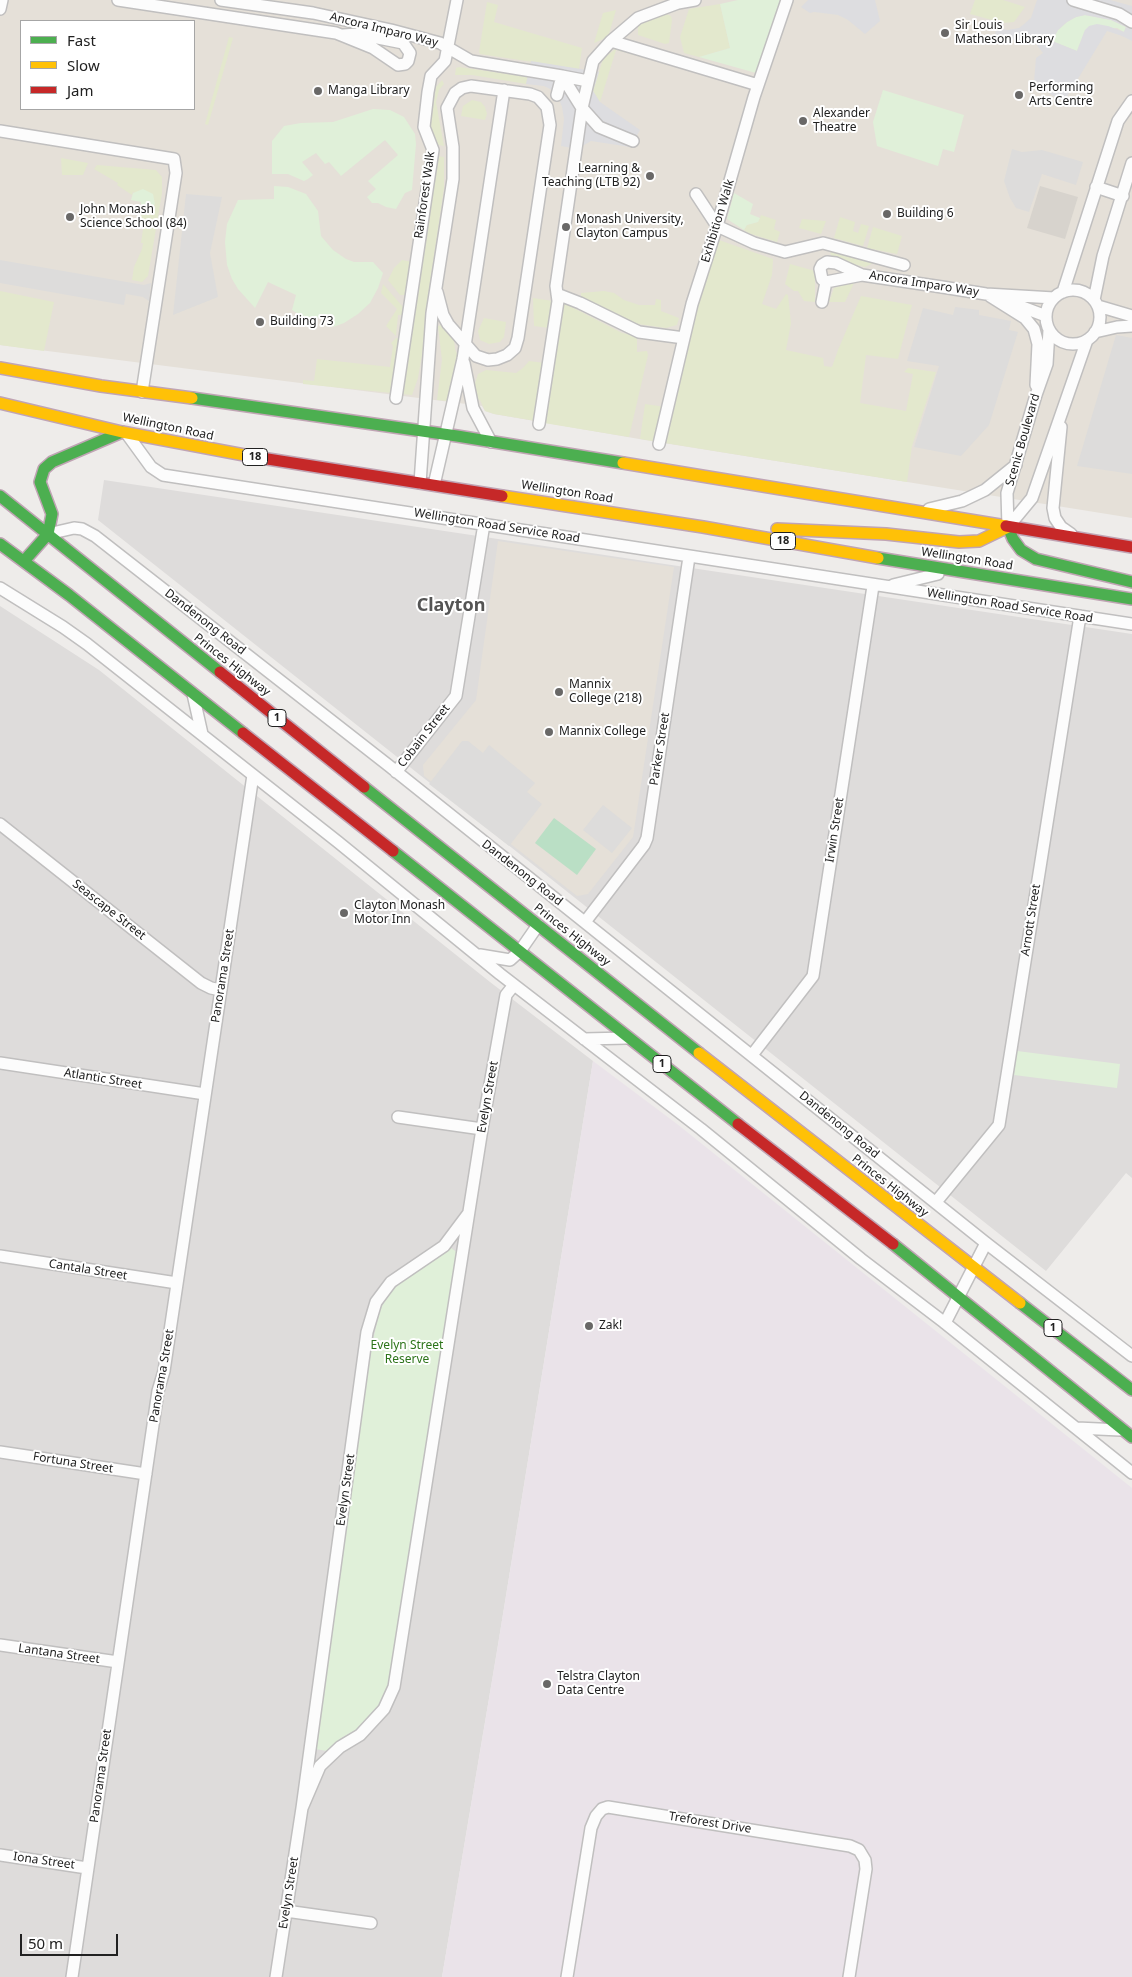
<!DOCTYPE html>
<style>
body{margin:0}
#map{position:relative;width:1132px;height:1977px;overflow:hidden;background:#eeecea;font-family:"Noto Sans",sans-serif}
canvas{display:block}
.legend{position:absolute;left:20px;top:20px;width:175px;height:90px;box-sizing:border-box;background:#fff;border:1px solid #a6a6a6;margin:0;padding:6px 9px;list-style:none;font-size:15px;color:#212121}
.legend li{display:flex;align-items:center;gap:10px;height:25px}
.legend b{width:25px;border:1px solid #a6a6a6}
.scale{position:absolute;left:20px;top:1934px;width:98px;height:22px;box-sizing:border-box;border:2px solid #212121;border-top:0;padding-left:6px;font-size:15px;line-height:18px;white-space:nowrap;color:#212121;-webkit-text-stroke:4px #fff;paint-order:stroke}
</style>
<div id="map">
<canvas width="1132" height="1977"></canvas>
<ul class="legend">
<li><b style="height:6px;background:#4caf50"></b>Fast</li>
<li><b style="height:6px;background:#ffc107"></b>Slow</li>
<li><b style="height:6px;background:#c62828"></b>Jam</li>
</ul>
<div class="scale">50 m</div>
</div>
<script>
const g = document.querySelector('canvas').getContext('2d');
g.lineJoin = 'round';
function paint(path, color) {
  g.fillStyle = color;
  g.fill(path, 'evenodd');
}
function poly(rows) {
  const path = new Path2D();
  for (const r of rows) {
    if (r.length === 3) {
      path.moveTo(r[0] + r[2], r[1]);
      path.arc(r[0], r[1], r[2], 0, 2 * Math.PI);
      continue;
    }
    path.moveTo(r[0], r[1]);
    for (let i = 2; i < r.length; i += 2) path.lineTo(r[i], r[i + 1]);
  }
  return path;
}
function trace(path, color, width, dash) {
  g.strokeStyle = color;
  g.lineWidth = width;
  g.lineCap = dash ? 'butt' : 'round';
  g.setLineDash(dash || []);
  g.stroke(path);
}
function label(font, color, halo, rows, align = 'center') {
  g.font = font + ' "Noto Sans",sans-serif';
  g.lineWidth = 4;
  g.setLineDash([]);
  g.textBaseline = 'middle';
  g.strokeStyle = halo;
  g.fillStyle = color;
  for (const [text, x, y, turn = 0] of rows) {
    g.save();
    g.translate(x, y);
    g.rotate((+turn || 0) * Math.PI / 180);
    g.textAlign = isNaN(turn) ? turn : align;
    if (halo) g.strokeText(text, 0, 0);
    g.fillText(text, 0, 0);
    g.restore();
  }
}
paint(poly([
 [104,480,1132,634,1132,1178,1126,1173,1046,1271,98,520],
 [0,606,99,670,490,982,593,1061,497,1651,442,1977,0,1977]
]), '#dedcdb');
paint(poly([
 [593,1061,677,1124,1132,1488,1132,1977,442,1977,497,1651]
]), '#eae3e9');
paint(poly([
 [0,0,1132,0,1132,518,645,440,494,414,485,411,482,406,0,345],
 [21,21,194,21,194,109,21,109],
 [498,541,674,567,633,837,588,894,577,896,424,776,423,765,476,700]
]), '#e5e0d8');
paint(poly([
 [1012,149,1022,152,1042,150,1083,162,1076,185,1042,174,1029,212,1016,208,1010,198,1004,181],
 [186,194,222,197,210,253,218,297,173,315],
 [0,260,144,285,151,283,149,301,143,297,126,294,124,305,0,283],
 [955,307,979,310,979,315,1011,321,1009,330,1018,332,989,425,961,456,914,447,939,366,907,361,923,308,953,315],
 [1116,335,1132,338,1132,474,1077,466],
 [462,741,468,741,483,753,489,745,535,783,527,792,542,804,509,846,429,784],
 [603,805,632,828,612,853,583,830]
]), '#dddcdb');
paint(poly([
 [1040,186,1078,197,1065,239,1027,228]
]), '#d7d3cd');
paint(poly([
 [975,0,1003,0,1025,7,1014,22,1003,23,970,14],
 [487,2,498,5,494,22,582,48,579,69,480,54,479,52],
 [720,4,730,48,699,57,684,53,680,37,689,9],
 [616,10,608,37,594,43,603,13],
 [666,14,671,16,672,20,669,43,665,44,638,35,638,26,650,19],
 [229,37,233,38,208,125,205,124],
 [620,45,660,57,659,62,616,50,600,102,593,91,603,59],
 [459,67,528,77,526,84,472,75,455,75,456,68],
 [442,80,444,84,439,90,436,102,444,146,434,144,430,128,436,87],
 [472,100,481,102,485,107,487,114,485,120,461,116,463,106],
 [436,156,444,157,444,188,428,297,427,326,418,378,412,395,402,394],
 [61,158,88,163,83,175,62,175],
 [97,165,156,170,162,177,162,193,148,276,142,282,132,280,134,267,142,249,143,243,141,243,144,223,138,222,140,213,149,211,155,204,133,192,132,195,117,185,118,183,94,169],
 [761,215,776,220,774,229,780,232,777,242,748,233,744,230,747,225,758,222],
 [840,217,855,222,853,231,858,233,861,224,869,226,863,246,834,238],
 [802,219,826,221,821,234,799,228],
 [873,227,902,236,897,254,867,248],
 [719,240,773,259,772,275,762,304,776,309,786,294,788,295,791,323,786,350,823,358,824,366,832,367,838,350,861,296,912,305,898,359,866,355,860,403,906,411,913,374,904,372,908,368,936,372,912,446,907,482,640,439,645,404,672,408,698,304],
 [830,250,873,263,865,267,849,263,831,257],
 [402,260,412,262,407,295,400,295,388,280,394,268],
 [790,264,815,271,815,302,804,301,798,291,794,291,785,284],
 [849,283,854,283,845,302,829,302,834,288],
 [383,284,403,307,402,315,398,315,396,336,386,326,397,309,381,293],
 [0,291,54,302,44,351,0,345],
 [604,291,614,293,624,300,639,305,655,305,656,299,661,300,661,311,679,318,677,325,666,328,631,323,581,297,581,293],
 [533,298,553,301,549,328,534,326],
 [562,302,622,333,637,336,637,352,647,351,648,355,629,437,544,423],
 [484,318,506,322,504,337,500,342,489,344,480,340,478,331],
 [441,325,454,340,455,349,458,356,447,401,437,400,442,360,438,326],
 [396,338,400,339,392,393,303,384,303,380,314,381,317,359,390,367,393,346,391,343],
 [529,361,545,363,536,421,494,414,485,411,480,400,475,399,473,390,478,374,486,370,516,373,523,368]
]), '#e3e8cd');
paint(poly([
 [738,0,780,0,756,73,699,57,730,48,720,4],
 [1085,15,1111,20,1126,27,1124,32,1117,28,1085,30,1077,51,1052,41,1058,30,1067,22,1076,17],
 [883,90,964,115,954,152,943,149,938,166,877,146,873,122],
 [373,109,390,110,404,117,415,134,416,144,412,190,405,193,396,209,386,207,378,203,372,203,367,197,376,189,368,181,398,155,385,140,341,176,329,162,325,164,316,153,302,162,313,175,308,179,304,181,288,174,272,174,272,141,284,126,301,123,333,122],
 [274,186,288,187,306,194,318,211,321,236,333,250,346,259,354,262,373,262,383,273,378,288,370,303,358,314,344,323,333,327,329,317,305,318,292,310,296,295,268,282,255,308,238,289,232,279,227,265,225,242,227,224,238,200,274,199],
 [143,189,153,194,155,204,149,211,140,213,141,202,131,200,133,193],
 [734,193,753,204,750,214,760,218,758,222,747,225,744,230,727,219],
 [1017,1051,1120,1064,1117,1088,1014,1075],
 [451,1248,458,1253,393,1680,384,1701,361,1727,341,1738,327,1751,315,1749,372,1344,380,1310,390,1292,410,1275]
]), '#e0f0d9');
paint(poly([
 [554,818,596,849,577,875,535,843]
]), '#badfc5');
paint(poly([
 [808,0,875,0,880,21,865,34,848,20,838,15,814,12,810,13,801,7],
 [1037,0,1110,0,1132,6,1132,41,1122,36,1107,31,1065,100,1061,97,1060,101,1034,82,1036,58,1043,53,1033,40,1028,44,995,34,997,27,1007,30,1019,28,1023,25,1031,18],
 [1085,15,1111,20,1126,27,1124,32,1108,26,1097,24,1089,26,1085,30,1077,51,1052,41,1058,30,1067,22,1076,17],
 [531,61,599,72,593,91,600,102,640,130,630,147,591,141,577,149,561,146,564,119,562,107,559,99,550,89,544,86,526,84]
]), '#dddde0');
const street = poly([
 [118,0,336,33,373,48,398,65,405,64,408,61,410,53,403,43,358,34,343,35],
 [221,0,313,13,391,30,440,43,471,61,562,76,582,108,599,127,633,141],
 [1073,0,1119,14,1132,22],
 [0,9,2,0],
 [611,41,758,85],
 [557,95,562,76,588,81],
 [0,131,174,159,176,173,142,392],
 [1096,187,1123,196],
 [696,194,717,226,754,243,785,252,823,243,904,265],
 [826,282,822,279,820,269,822,265,827,262,836,263,862,275,942,287,986,294,1054,298],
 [826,282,862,275],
 [1073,317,27],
 [1063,292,1118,121,1132,101],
 [557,294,580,303,639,332,684,338],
 [990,296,1025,318,1034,329,1038,344,1036,385],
 [1094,300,1103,256,1132,163],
 [822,302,826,282],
 [1009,302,1046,316],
 [1098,306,1132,316],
 [1095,332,1117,327,1132,326],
 [464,363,473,408,491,442],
 [396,398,433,150,424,127,428,92,431,76,445,61,457,0],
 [539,424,558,301,556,286,582,108,593,61,611,41,638,18,678,3,695,0],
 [1061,427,1053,508,1055,518,1061,527,1071,534],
 [127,434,151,467,163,475,1132,624],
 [659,444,692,304,717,226,754,97,787,0],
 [420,483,432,313,453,179,453,147,447,108,455,93,462,88,471,86,530,94,538,97,547,107,550,125,518,338,515,348,507,355,497,359,488,360,476,356,448,324,443,315,437,292],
 [434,485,463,359,504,90],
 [929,509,962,501,985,490,1016,465],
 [1008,527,1032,498,1087,340],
 [1008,527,1007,493,1036,395,1047,364,1049,330],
 [48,534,74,528,82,529,95,536,388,765,986,1243,1132,1356],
 [893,585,938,574],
 [0,588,63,627,87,644,338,842,500,974,701,1129,861,1259,945,1323,1132,1473],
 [193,694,202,734],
 [396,772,456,696,484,524],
 [0,824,201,983,211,988,221,990],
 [585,922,644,845,647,838,689,557],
 [480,955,510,960,520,951,538,925],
 [584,1039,627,1038],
 [752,1055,813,976,873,586],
 [0,1063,205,1094],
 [398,1117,482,1129],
 [936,1202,999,1125,1080,616],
 [0,1256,177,1283],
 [945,1323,986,1243],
 [1077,1428,1120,1430],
 [0,1452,146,1474],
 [0,1645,118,1662],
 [302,1808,320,1766,340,1747,360,1735,384,1709,394,1687,482,1129,506,995,514,985],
 [0,1855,87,1868],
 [286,1911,371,1923],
 [72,1977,158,1391,164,1371,253,775],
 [276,1977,302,1808,367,1332,376,1302,391,1282,444,1246,468,1214],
 [567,1977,591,1828,596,1816,602,1809,608,1807,850,1846,859,1850,865,1860,866,1869,849,1977]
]);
const fast = poly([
 [192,398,457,436,623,463],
 [0,496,220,672],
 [1008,527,1013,539,1021,550,1036,559,1132,582],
 [0,544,69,595,243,733],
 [878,558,1132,599],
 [24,561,48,534,52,514,40,482,44,469,52,462,122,432],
 [364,787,699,1053],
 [393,851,738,1124],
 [893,1244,1132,1437],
 [1020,1303,1132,1390]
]);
const slow = poly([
 [0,368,101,386,192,398],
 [0,403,122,432,255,457],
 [623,463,1006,526],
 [502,496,703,527,878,558],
 [777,529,886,534,959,542,979,541,1008,527],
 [699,1053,1020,1303]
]);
const jam = poly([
 [255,457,502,496],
 [1006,526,1132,547],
 [220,672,364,787],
 [243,733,393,851],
 [738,1124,893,1244]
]);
trace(street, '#c0bfbf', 14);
trace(fast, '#c0a4b4', 14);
trace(slow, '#c0a4b4', 14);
trace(jam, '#c0a4b4', 14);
trace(street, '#fcfcfc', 11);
trace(fast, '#4caf50', 11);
trace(slow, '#ffc107', 11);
trace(jam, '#c62828', 11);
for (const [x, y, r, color] of [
 [945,33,5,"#696867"],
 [318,91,5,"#696867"],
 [1019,95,5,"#696867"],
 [803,121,5,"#696867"],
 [650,176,5,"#696867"],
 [887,214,5,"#696867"],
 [70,217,5,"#696867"],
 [566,227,5,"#696867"],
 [260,322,5,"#696867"],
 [559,692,5,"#696867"],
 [549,732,5,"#696867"],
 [344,913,5,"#696867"],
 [589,1326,5,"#696867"],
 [547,1684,5,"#696867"]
]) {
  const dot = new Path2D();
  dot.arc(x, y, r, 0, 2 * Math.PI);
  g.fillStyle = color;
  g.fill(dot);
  trace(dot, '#fff', 2);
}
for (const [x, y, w] of [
 [255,457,25],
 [783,541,25],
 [277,718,18],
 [662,1064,18],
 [1053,1328,18]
]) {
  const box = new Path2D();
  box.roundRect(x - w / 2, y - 8.5, w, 17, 4);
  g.fillStyle = '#fff';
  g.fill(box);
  trace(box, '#212121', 1);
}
label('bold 11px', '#212121', null, [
 ["18",255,457],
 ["18",783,541],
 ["1",277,718],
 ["1",662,1064],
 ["1",1053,1328]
]);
label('12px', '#212121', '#fff', [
 ["Sir Louis",955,26],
 ["Matheson Library",955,40],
 ["Performing",1029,88],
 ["Arts Centre",1029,102],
 ["Manga Library",328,91],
 ["Alexander",813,114],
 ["Theatre",813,128],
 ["Learning &",640,169,"right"],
 ["Teaching (LTB 92)",640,183,"right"],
 ["John Monash",80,210],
 ["Science School (84)",80,224],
 ["Building 6",897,214],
 ["Monash University,",576,220],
 ["Clayton Campus",576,234],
 ["Building 73",270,322],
 ["Mannix",569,685],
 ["College (218)",569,699],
 ["Mannix College",559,732],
 ["Clayton Monash",354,906],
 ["Motor Inn",354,920],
 ["Zak!",599,1326],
 ["Telstra Clayton",557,1677],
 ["Data Centre",557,1691]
], 'left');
label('12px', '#212121', '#fff', [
 ["Ancora Imparo Way",384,30,14],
 ["Rainforest Walk",425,195,-82],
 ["Exhibition Walk",718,221,-73],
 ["Ancora Imparo Way",924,284,9],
 ["Wellington Road",168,427,12],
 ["Scenic Boulevard",1023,440,-74],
 ["Wellington Road",567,492,9],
 ["Wellington Road Service Road",497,526,9],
 ["Wellington Road",967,559,9],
 ["Wellington Road Service Road",1010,606,9],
 ["Dandenong Road",205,622,38],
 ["Princes Highway",232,665,38],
 ["Cobain Street",424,736,-52],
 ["Parker Street",660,749,-81],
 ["Irwin Street",835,830,-81],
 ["Dandenong Road",522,873,38],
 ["Seascape Street",109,910,38],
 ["Arnott Street",1031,920,-81],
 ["Princes Highway",572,935,38],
 ["Panorama Street",223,976,-81],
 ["Atlantic Street",103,1079,9],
 ["Evelyn Street",488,1097,-80],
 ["Dandenong Road",839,1125,39],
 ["Princes Highway",890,1186,38],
 ["Cantala Street",88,1270,9],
 ["Panorama Street",162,1376,-80],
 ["Fortuna Street",73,1463,9],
 ["Evelyn Street",346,1490,-82],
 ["Lantana Street",59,1654,8],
 ["Panorama Street",101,1776,-82],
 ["Treforest Drive",710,1823,9],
 ["Iona Street",44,1861,8],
 ["Evelyn Street",289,1893,-81]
]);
label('12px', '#2c7419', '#fff', [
 ["Evelyn Street",407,1346],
 ["Reserve",407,1360]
]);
label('bold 18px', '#545454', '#fff', [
 ["Clayton",451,606]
]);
</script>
